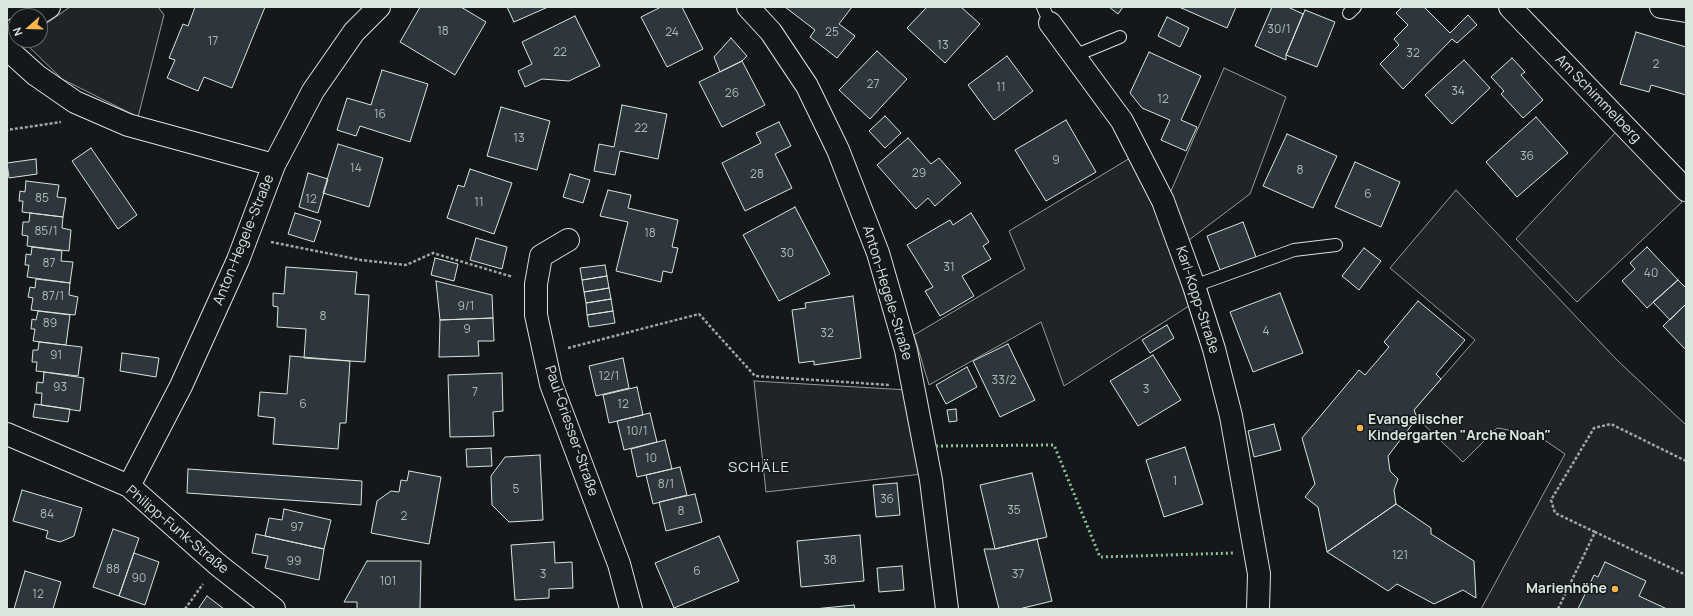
<!DOCTYPE html>
<meta charset="utf-8">
<style>
body{margin:0}
#map{position:relative;width:1693px;height:616px;overflow:hidden;background:#14181c;font-family:Manrope,sans-serif}
canvas{display:block}
.frame{position:absolute;inset:0;border:8px solid #d8e6dc;pointer-events:none}
.north{position:absolute;left:8px;top:8px;width:40px;height:40px;box-sizing:border-box;background:#14181c;border:1px solid #626a69;border-radius:50%;rotate:250deg;font-size:11px;font-weight:700;line-height:16px;text-align:center;color:#d8e6dc}
.north::after{content:'';display:block;margin:auto;width:14px;height:18px;background:#ffb74d;clip-path:polygon(50% 0,100% 100%,50% 72%,0 100%)}
</style>
<div id="map">
<canvas width="1693" height="616"></canvas>
<div class="frame"></div>
<div class="north">N</div>
</div>
<script>
const g = document.querySelector('canvas').getContext('2d');
g.lineJoin = 'round';
function paint(path, color) {
  g.fillStyle = color;
  g.fill(path, 'evenodd');
}
function poly(rows) {
  const path = new Path2D();
  for (const r of rows) {
    path.moveTo(r[0], r[1]);
    for (let i = 2; i < r.length; i += 2) path.lineTo(r[i], r[i + 1]);
  }
  return path;
}
function trace(path, color, width, dash) {
  g.strokeStyle = color;
  g.lineWidth = width;
  g.lineCap = dash ? 'butt' : 'round';
  g.setLineDash(dash || []);
  g.stroke(path);
}
function label(font, color, halo, rows, align = 'center') {
  g.font = font + ' Manrope,sans-serif';
  g.lineWidth = 3;
  g.setLineDash([]);
  g.textBaseline = 'middle';
  g.strokeStyle = halo;
  g.fillStyle = color;
  for (const [text, x, y, turn = 0] of rows) {
    g.save();
    g.translate(x, y);
    g.rotate((+turn || 0) * Math.PI / 180);
    g.textAlign = isNaN(turn) ? turn : align;
    if (halo) g.strokeText(text, 0, 0);
    g.fillText(text, 0, 0);
    g.restore();
  }
}
const green = poly([
 [70,7,158,7,164,15,138,117,62,79,23,41,40,40,40,28,70,7],
 [1224,68,1286,97,1250,194,1185,243,1168,198,1224,68],
 [1616,132,1682,202,1577,302,1516,239,1616,132],
 [1135,155,1192,304,1064,386,1041,322,929,385,914,335,1025,269,1009,231,1135,155],
 [1456,190,1617,360,1686,425,1686,609,1481,609,1565,454,1537,435,1497,428,1463,462,1417,418,1414,410,1475,340,1390,268,1456,190],
 [754,381,908,390,922,474,766,492,754,381]
]);
paint(green, '#202428');
trace(green, '#939e99', 1);
const building = poly([
 [195,7,265,7,232,88,204,77,198,91,167,78,175,60,169,58,183,24,188,26,195,7],
 [420,7,461,7,486,22,455,75,400,42,420,7],
 [507,7,548,7,514,22,507,7],
 [661,7,682,7,703,49,667,67,641,17,661,7],
 [785,7,852,7,839,24,855,36,837,58,810,37,815,30,785,7],
 [927,7,961,7,980,24,945,63,907,28,927,7],
 [1109,7,1123,7,1118,14,1109,7],
 [1179,7,1236,7,1227,28,1179,7],
 [1272,7,1288,7,1303,14,1286,55,1286,60,1255,46,1272,7],
 [1402,7,1424,7,1450,33,1468,15,1477,25,1457,43,1452,39,1403,89,1380,64,1399,45,1394,39,1408,25,1396,13,1402,7],
 [1305,10,1335,22,1317,67,1286,55,1305,10],
 [575,16,600,66,569,81,542,79,525,87,518,71,532,64,522,42,575,16],
 [1167,17,1189,28,1180,47,1158,36,1167,17],
 [1636,32,1686,47,1686,95,1651,85,1649,92,1620,84,1636,32],
 [731,38,747,56,742,61,720,72,714,57,731,38],
 [877,51,907,79,870,119,839,90,877,51],
 [1149,52,1201,76,1181,120,1197,127,1186,151,1161,140,1170,120,1142,108,1130,93,1149,52],
 [1007,56,1033,91,994,120,968,85,1007,56],
 [1512,58,1525,72,1521,75,1543,100,1523,118,1501,94,1504,91,1491,77,1512,58],
 [1464,60,1490,88,1452,124,1425,95,1464,60],
 [742,61,765,105,722,127,699,82,742,61],
 [382,70,428,84,410,142,360,126,356,136,337,130,347,98,371,105,382,70],
 [622,105,667,114,658,159,620,151,615,175,594,171,599,144,614,147,622,105],
 [501,107,550,121,537,170,487,156,501,107],
 [885,116,901,133,885,148,869,131,885,116],
 [1536,117,1568,153,1517,197,1486,162,1536,117],
 [1066,120,1096,172,1046,201,1015,150,1066,120],
 [779,122,791,146,775,154,792,188,745,211,722,163,761,143,756,133,779,122],
 [1287,134,1337,156,1313,208,1263,186,1287,134],
 [908,138,931,164,939,158,961,183,935,206,928,198,916,209,877,165,908,138],
 [338,144,383,158,369,207,323,193,338,144],
 [91,148,137,215,118,229,72,161,91,148],
 [36,159,37,174,9,178,7,163,36,159],
 [1355,162,1400,182,1381,227,1335,207,1355,162],
 [470,169,512,183,494,234,447,218,458,185,464,187,470,169],
 [308,173,328,179,318,213,299,207,308,173],
 [570,174,590,180,583,203,563,197,570,174],
 [26,181,59,185,57,197,66,198,63,217,22,212,23,201,19,201,20,191,25,192,26,181],
 [608,190,631,195,628,208,678,220,672,247,678,248,672,273,663,271,661,282,616,271,628,222,600,216,608,190],
 [795,207,830,274,779,301,743,235,795,207],
 [30,213,63,217,62,228,71,230,69,251,27,246,28,236,22,235,23,222,29,222,30,213],
 [295,213,321,221,314,242,288,234,295,213],
 [971,213,989,242,983,246,991,259,962,276,974,296,940,316,925,291,933,287,907,245,950,220,953,225,971,213],
 [1243,222,1256,257,1220,270,1207,236,1243,222],
 [476,238,507,247,502,269,470,260,476,238],
 [32,247,62,251,61,261,73,262,70,283,27,277,29,265,25,265,26,254,31,255,32,247],
 [1647,247,1678,280,1647,308,1622,281,1635,269,1630,263,1647,247],
 [1364,248,1381,261,1359,290,1342,276,1364,248],
 [435,258,458,264,454,281,431,275,435,258],
 [605,265,607,276,582,280,580,268,605,265],
 [286,267,357,272,355,294,369,295,365,362,304,358,306,329,277,327,278,307,273,306,273,293,284,294,286,267],
 [607,276,609,288,584,292,582,280,607,276],
 [36,279,70,283,69,295,78,297,75,315,31,310,33,298,28,297,30,287,35,288,36,279],
 [1678,280,1686,288,1686,304,1670,320,1653,302,1678,280],
 [436,281,492,295,493,318,440,320,436,281],
 [609,288,611,299,586,303,584,292,609,288],
 [1280,293,1303,353,1253,372,1230,312,1280,293],
 [853,296,861,358,814,365,814,361,799,363,792,310,806,308,805,303,853,296],
 [611,299,613,311,587,315,586,303,611,299],
 [1418,301,1465,340,1436,374,1441,379,1414,410,1417,418,1388,456,1390,471,1398,479,1394,490,1396,504,1327,552,1318,507,1305,497,1315,484,1302,438,1359,370,1365,375,1389,347,1384,342,1418,301],
 [1686,304,1686,350,1663,326,1686,304],
 [38,311,70,315,66,345,33,341,35,329,31,329,32,319,36,320,38,311],
 [613,311,615,323,589,327,587,315,613,311],
 [493,318,494,341,478,341,479,356,439,357,440,320,493,318],
 [1167,325,1174,338,1150,353,1142,340,1167,325],
 [39,342,82,347,78,376,36,371,37,362,32,362,33,350,38,350,39,342],
 [1008,344,1035,400,1000,417,973,361,1008,344],
 [122,353,159,358,156,377,120,371,122,353],
 [1153,355,1181,400,1138,426,1110,381,1153,355],
 [290,356,350,361,346,423,340,423,338,449,273,444,275,418,258,416,260,392,287,394,290,356],
 [623,358,629,388,596,396,589,366,623,358],
 [967,367,977,387,946,404,936,385,967,367],
 [44,372,84,378,80,411,41,405,42,393,36,393,37,382,43,383,44,372],
 [502,373,503,411,493,412,494,436,450,437,448,375,502,373],
 [637,387,643,415,609,423,603,395,637,387],
 [35,404,70,409,68,422,33,417,35,404],
 [956,409,957,421,949,422,947,410,956,409],
 [650,413,657,442,624,450,617,421,650,413],
 [1274,424,1281,450,1254,457,1248,431,1274,424],
 [665,440,672,469,637,477,631,449,665,440],
 [1185,447,1203,504,1164,517,1146,460,1185,447],
 [491,448,492,466,467,467,466,449,491,448],
 [540,455,543,520,509,522,492,505,491,476,505,457,540,455],
 [680,467,687,495,653,504,646,475,680,467],
 [188,469,362,481,361,505,187,493,188,469],
 [409,471,441,477,429,544,371,533,377,501,391,491,399,492,401,480,407,481,409,471],
 [1032,473,1047,537,995,549,980,485,1032,473],
 [897,483,900,515,876,517,873,485,897,483],
 [22,490,82,508,74,536,60,542,46,538,48,531,13,521,22,490],
 [695,494,702,522,666,531,659,502,695,494],
 [1396,504,1431,528,1431,534,1474,561,1476,598,1463,590,1434,604,1397,584,1388,591,1327,552,1396,504],
 [284,509,331,520,324,549,265,536,269,518,282,520,284,509],
 [113,529,139,538,119,596,93,587,113,529],
 [256,534,324,549,319,580,265,568,268,556,252,553,256,534],
 [860,535,864,581,801,587,797,541,860,535],
 [719,536,739,581,674,608,655,563,719,536],
 [1037,539,1052,601,1019,609,999,609,984,549,995,549,1037,539],
 [554,542,555,563,572,562,573,588,549,589,549,598,515,600,511,545,554,542],
 [134,553,159,562,145,605,119,596,134,553],
 [367,561,421,561,420,609,357,609,357,602,344,602,367,561],
 [1605,562,1646,581,1639,596,1667,609,1578,609,1594,575,1598,577,1605,562],
 [902,566,904,590,879,592,877,568,902,566],
 [25,571,61,582,53,609,14,609,25,571],
 [207,596,224,609,198,609,207,596],
 [854,605,855,609,814,609,854,605]
]);
paint(building, '#2c363c');
trace(building, '#d8e6dc', 1);
const service = poly([
 [1043,7,1050,23],
 [1349,13,1355,7],
 [1074,56,1120,37],
 [1194,286,1294,250,1336,245]
]);
const minor = poly([
 [748,7,771,32,807,86,838,150,878,253,906,350,931,480,947,609],
 [1510,7,1686,190],
 [1661,7,1686,11],
 [35,16,49,7],
 [1050,23,1122,121,1163,201,1194,286,1214,349,1231,416,1259,574,1258,609],
 [7,35,16,29],
 [7,49,36,75,75,102,128,125,274,165],
 [568,240,541,256,536,284,536,315,551,384,619,564,631,609],
 [7,434,129,486,217,564,274,609],
 [129,486,181,386,238,260,274,165,313,91,354,32,379,7]
]);
trace(service, '#d8e6dc', 14);
trace(minor, '#d8e6dc', 24);
trace(poly([
 [7,132,7,130,61,122],
 [271,242,361,260,406,265,433,253,513,277],
 [568,348,699,314,755,376,889,385],
 [1595,532,1555,513,1551,500,1594,428,1611,424,1686,461],
 [185,609,203,584],
 [1558,609,1595,532,1686,575]
]), '#9da8a2', 2.5, [3, 2]);
trace(service, '#14181c', 12);
trace(minor, '#14181c', 22);
trace(poly([
 [936,446,1054,445,1100,557,1235,553]
]), '#8ac095', 3, [2, 3]);
for (const [x, y, r, color] of [
 [1360,428,4,"#ffb74d"],
 [1615,589,4,"#ffb74d"]
]) {
  const dot = new Path2D();
  dot.arc(x, y, r, 0, 2 * Math.PI);
  g.fillStyle = color;
  g.fill(dot);
  trace(dot, '#14181c', 1.5);
}
label('12px', '#adbab4', null, [
 ["30/1",1279,30],
 ["18",443,32],
 ["24",672,33],
 ["25",832,33],
 ["17",213,42],
 ["13",943,46],
 ["22",560,53],
 ["32",1413,54],
 ["2",1656,65],
 ["27",873,85],
 ["11",1001,88],
 ["34",1458,92],
 ["26",732,94],
 ["12",1163,100],
 ["16",380,115],
 ["22",641,129],
 ["13",519,139],
 ["36",1527,157],
 ["9",1056,161],
 ["14",356,169],
 ["8",1300,171],
 ["29",919,174],
 ["28",757,175],
 ["6",1368,195],
 ["85",42,199],
 ["12",311,200],
 ["11",479,203],
 ["85/1",46,232],
 ["18",650,234],
 ["30",787,254],
 ["87",49,264],
 ["31",949,268],
 ["40",1651,274],
 ["87/1",53,297],
 ["9/1",466,307],
 ["8",323,317],
 ["89",50,324],
 ["9",467,330],
 ["4",1266,332],
 ["32",827,334],
 ["91",56,356],
 ["12/1",609,377],
 ["33/2",1004,381],
 ["93",60,388],
 ["3",1146,390],
 ["7",475,393],
 ["6",303,405],
 ["12",623,405],
 ["10/1",637,432],
 ["10",651,459],
 ["1",1175,482],
 ["8/1",666,485],
 ["5",516,490],
 ["36",887,500],
 ["35",1014,511],
 ["8",681,512],
 ["84",47,515],
 ["2",404,517],
 ["97",297,528],
 ["121",1400,556],
 ["38",830,561],
 ["99",294,562],
 ["88",113,570],
 ["6",697,572],
 ["3",543,575],
 ["37",1018,575],
 ["90",139,579],
 ["101",388,582],
 ["12",38,595]
]);
label('14px', '#d8e6dc', '#14181c', [
 ["Am Schimmelberg",1598,99,46],
 ["Anton-Hegele-Straße",244,240,-68],
 ["Anton-Hegele-Straße",887,293,73],
 ["Karl-Kopp-Straße",1197,300,72],
 ["Paul-Griesser-Straße",571,431,71],
 ["Philipp-Funk-Straße",177,530,40]
]);
label('bold 14px', '#d8e6dc', '#14181c', [
 ["Evangelischer",1368,420],
 ["Kindergarten \"Arche Noah\"",1368,436],
 ["Marienhöhe",1607,589,"right"]
], 'left');
g.letterSpacing = '1px';
label('15px', '#d8e6dc', '#14181c', [
 ["SCHÄLE",759,468]
]);
g.letterSpacing = '0px';
</script>
